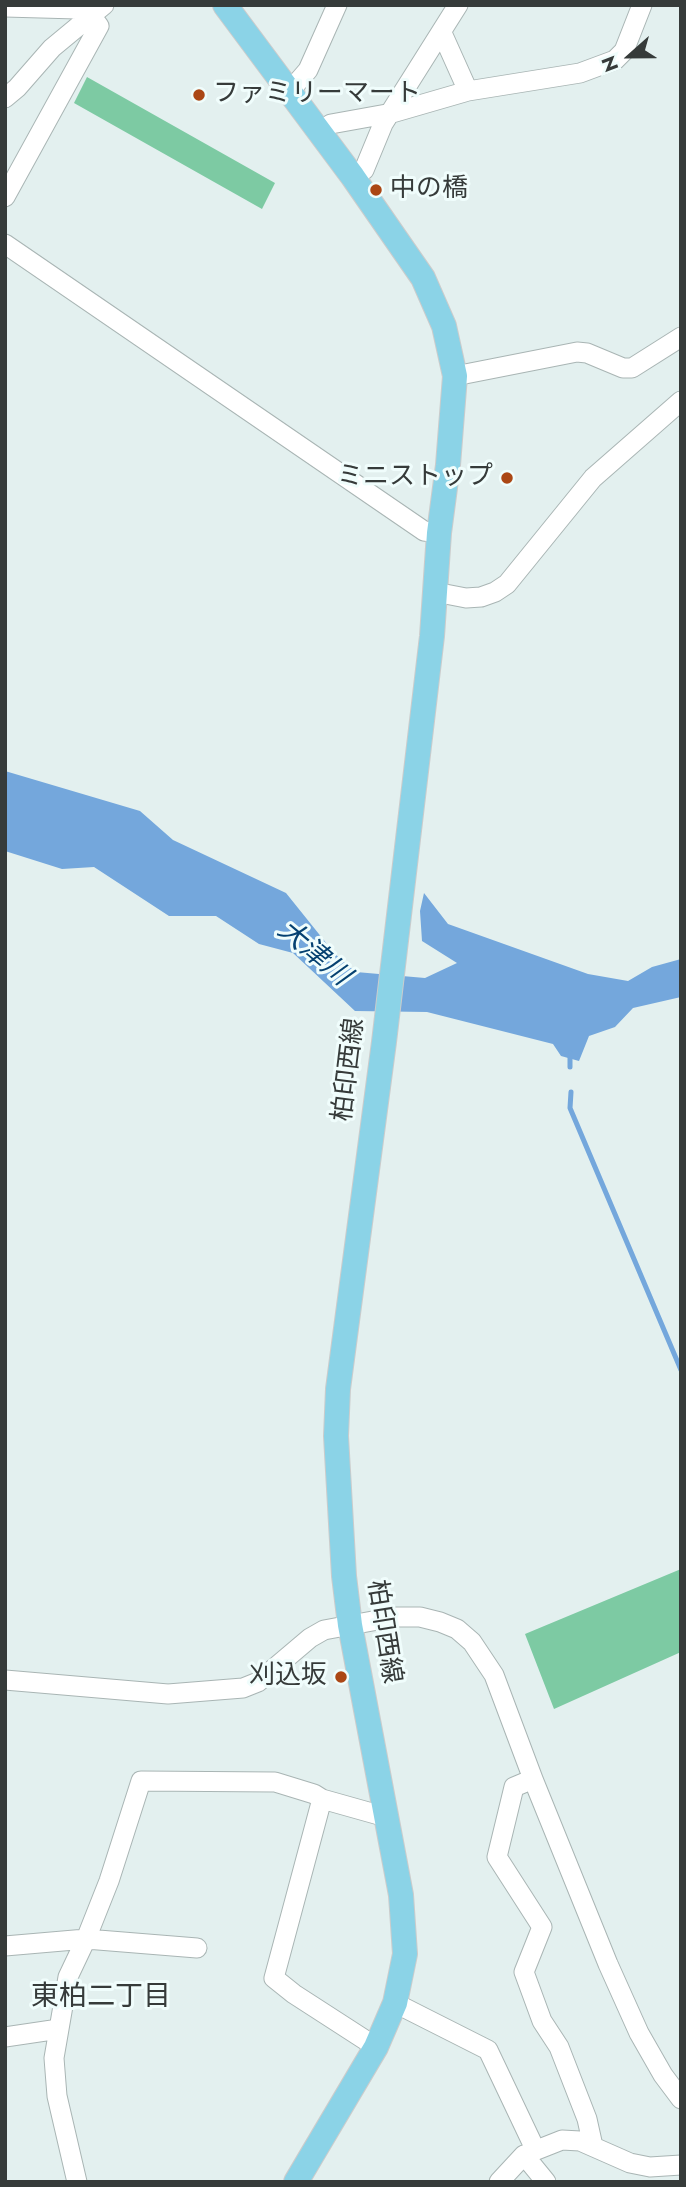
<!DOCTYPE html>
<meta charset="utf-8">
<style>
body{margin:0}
#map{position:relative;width:686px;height:2187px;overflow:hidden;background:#e3f0ef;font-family:Jost,sans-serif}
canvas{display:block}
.frame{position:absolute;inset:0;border:7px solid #363b3a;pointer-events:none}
.north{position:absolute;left:595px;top:21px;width:70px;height:70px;-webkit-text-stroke:5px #f0fdfc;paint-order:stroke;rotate:249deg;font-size:19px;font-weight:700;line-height:28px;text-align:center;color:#363b3a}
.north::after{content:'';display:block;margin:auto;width:24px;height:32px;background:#363b3a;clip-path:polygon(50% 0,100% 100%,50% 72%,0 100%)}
</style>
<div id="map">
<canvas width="686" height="2187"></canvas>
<div class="frame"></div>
<div class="north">N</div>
</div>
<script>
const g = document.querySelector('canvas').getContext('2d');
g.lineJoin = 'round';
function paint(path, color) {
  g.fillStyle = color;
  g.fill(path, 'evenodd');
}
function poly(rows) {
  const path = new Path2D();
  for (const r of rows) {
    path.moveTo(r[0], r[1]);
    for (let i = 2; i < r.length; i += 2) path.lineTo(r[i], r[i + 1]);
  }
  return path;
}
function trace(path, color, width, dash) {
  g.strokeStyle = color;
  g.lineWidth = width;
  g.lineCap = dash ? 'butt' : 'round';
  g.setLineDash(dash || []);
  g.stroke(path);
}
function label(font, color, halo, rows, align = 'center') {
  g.font = font + ' Jost,"Noto Sans JP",sans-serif';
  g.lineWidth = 6;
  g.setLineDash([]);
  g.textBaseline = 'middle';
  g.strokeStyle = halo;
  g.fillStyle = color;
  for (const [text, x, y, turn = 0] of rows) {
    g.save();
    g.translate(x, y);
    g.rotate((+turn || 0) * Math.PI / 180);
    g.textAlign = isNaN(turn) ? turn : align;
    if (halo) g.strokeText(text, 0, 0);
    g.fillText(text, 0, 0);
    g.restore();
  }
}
paint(poly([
 [5,771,140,811,173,840,286,893,335,954,356,972,425,978,457,963,422,941,420,911,424,893,448,924,588,974,628,981,652,967,681,959,681,997,633,1008,615,1027,589,1036,579,1061,561,1056,553,1044,427,1012,355,1011,293,953,259,944,216,916,169,916,94,867,62,869,5,851]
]), '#74a7dc');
trace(poly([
 [570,1053,570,1067],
 [571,1092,570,1108,681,1370]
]), '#74a7dc', 5);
paint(poly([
 [87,77,275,183,262,209,74,103],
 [681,1569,681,1652,554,1709,525,1634]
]), '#7dcaa3');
const minor = poly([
 [5,7,77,9,86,19],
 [442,33,468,91],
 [289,92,308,70,337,5],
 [5,98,17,88,52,48,104,5],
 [319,132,331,124,392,113,468,91,580,73,615,60,624,51,642,5],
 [353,177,364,170,383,124,458,5],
 [5,197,99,26,91,15],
 [5,244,424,531,439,533],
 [455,376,577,352,587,353,623,368,632,368,681,337],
 [435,592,466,598,481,597,495,592,507,584,593,478,681,401],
 [5,1680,168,1694,243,1688,258,1682,310,1638,324,1630,394,1617,420,1617,440,1622,457,1629,472,1642,494,1675,533,1779,608,1964,639,2033,663,2075,681,2099],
 [533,1779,514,1787,497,1857,542,1927,524,1972,542,2021,559,2047,587,2119,593,2146],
 [322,1799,274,1978,294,1994,376,2047],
 [5,1946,86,1939,68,1977,54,2058,57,2096,77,2182],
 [197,1948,86,1939,109,1881,141,1781,275,1782,314,1794,322,1799,386,1817],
 [395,2003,488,2050,535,2149],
 [5,2037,59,2029],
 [524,2155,546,2182],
 [499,2182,524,2155,562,2140,580,2141,630,2163,650,2167,681,2165]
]);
const major = poly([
 [225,5,353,177,423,278,444,326,455,376,448,465,439,533,432,636,384,1042,338,1389,336,1436,344,1576,350,1625,401,1895,405,1954,395,2003,376,2047,296,2182]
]);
trace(minor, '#a9b5b4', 21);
trace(major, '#cbcccc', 26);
trace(minor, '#fff', 19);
trace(major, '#8bd3e7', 24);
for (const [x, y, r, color] of [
 [199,95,7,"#ab4715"],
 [376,190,7,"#ab4715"],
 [507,478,7,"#ab4715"],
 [341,1677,7,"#ab4715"]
]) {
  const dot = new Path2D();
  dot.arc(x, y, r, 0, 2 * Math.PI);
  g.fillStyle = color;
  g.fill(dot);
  trace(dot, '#f0fdfc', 2.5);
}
label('26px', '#363b3a', '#f0fdfc', [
 ["ファミリーマート",213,95],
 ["中の橋",390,190],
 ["ミニストップ",493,478,"right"],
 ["刈込坂",327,1677,"right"]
], 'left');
label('26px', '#363b3a', '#f0fdfc', [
 ["柏印西線",350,1070,-83],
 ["柏印西線",383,1632,81]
]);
label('italic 28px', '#054171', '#f0fdfc', [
 ["大津川",313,954,40]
]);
label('28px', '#363b3a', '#f0fdfc', [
 ["東柏二丁目",101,1998]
]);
</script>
